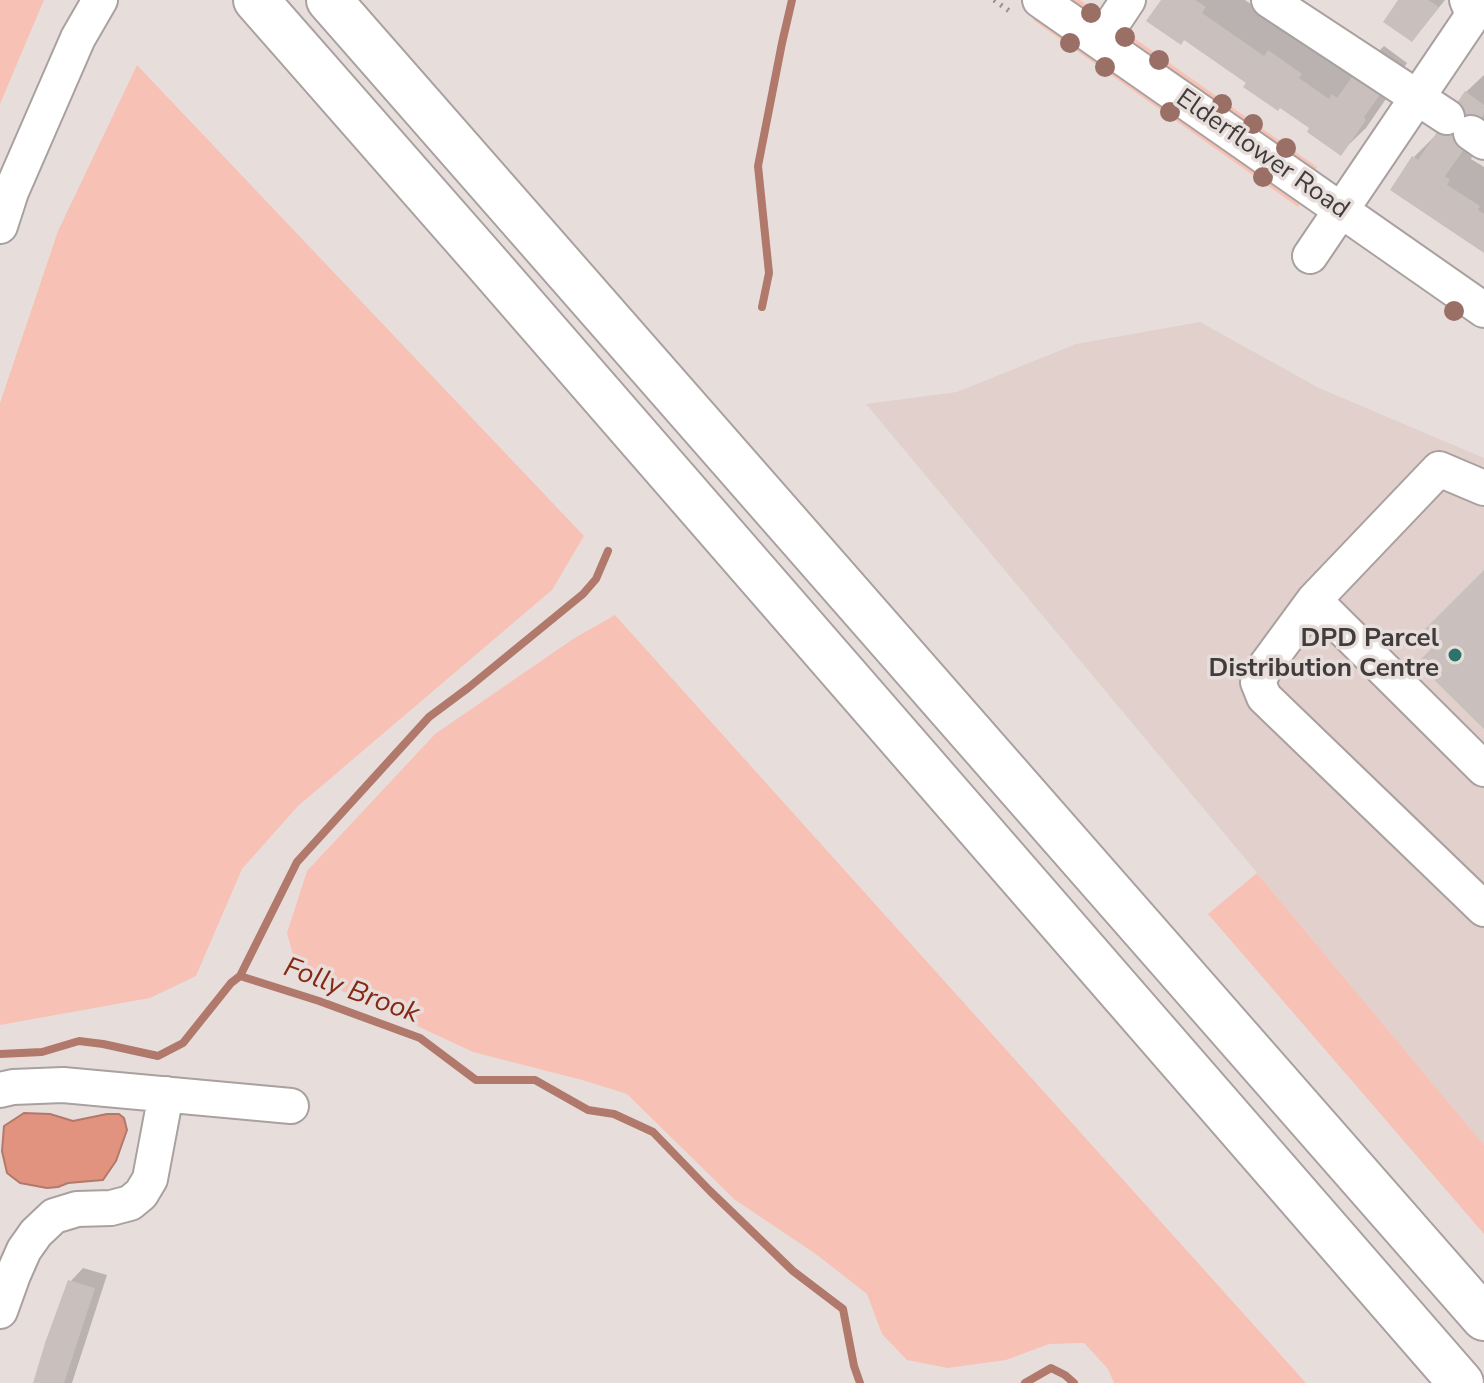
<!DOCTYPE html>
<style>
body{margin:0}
canvas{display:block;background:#e7dedc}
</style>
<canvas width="1484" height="1383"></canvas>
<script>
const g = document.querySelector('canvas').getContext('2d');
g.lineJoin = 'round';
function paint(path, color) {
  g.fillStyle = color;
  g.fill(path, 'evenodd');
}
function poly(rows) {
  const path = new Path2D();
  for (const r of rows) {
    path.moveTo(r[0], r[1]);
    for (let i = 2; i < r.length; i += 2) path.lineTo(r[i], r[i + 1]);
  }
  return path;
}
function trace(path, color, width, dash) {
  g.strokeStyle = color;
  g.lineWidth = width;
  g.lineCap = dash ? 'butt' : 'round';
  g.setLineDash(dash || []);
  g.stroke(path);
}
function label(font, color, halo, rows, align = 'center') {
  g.font = font + ' "Nunito Sans",sans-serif';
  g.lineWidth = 7;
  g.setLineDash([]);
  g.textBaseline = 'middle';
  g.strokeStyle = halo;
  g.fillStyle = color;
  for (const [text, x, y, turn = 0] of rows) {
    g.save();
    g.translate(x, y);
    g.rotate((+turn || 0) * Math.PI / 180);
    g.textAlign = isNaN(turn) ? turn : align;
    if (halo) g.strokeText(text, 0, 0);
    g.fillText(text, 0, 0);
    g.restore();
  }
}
paint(poly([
 [1200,322,1319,388,1484,458,1484,1145,866,404,957,392,1076,344]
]), '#e1d0cc');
paint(poly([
 [0,0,44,0,0,104],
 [1068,0,1080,0,1317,167,1314,172],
 [1037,14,1302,201,1298,207,1033,20],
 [137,65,584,536,552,590,298,806,242,869,196,976,150,998,0,1025,0,403,58,231],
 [615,615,1306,1383,1114,1383,1108,1369,1084,1343,1049,1344,1006,1360,948,1368,907,1360,882,1334,867,1294,817,1255,734,1199,627,1094,582,1080,473,1052,342,991,293,955,287,933,307,871,435,734,573,639],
 [1257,873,1484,1145,1484,1234,1208,914]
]), '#f7c2b5');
const water = poly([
 [24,1113,50,1114,73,1121,107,1114,119,1114,124,1118,127,1130,116,1161,103,1180,68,1183,58,1187,47,1188,20,1183,7,1173,2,1151,4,1126,24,1113]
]);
paint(water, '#e29380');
trace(water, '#b1796b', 2);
paint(poly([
 [1163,0,1245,0,1290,31,1359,71,1384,46,1407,63,1389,90,1390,93,1366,128,1340,153,1312,128,1249,83],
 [1401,0,1445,0,1420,31],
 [1484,75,1484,129,1471,159,1484,167,1484,251,1414,157,1439,132,1466,92],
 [83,1268,107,1275,72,1383,35,1383,70,1282]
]), '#0003');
trace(poly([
 [762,307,769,273,758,166,782,43,792,0],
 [240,976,297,862,429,717,468,688,583,594,596,579,608,551],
 [0,1054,42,1052,79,1041,103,1044,158,1056,183,1043,231,983,240,976,319,1001,420,1038,476,1080,535,1080,588,1110,614,1114,653,1132,710,1191,793,1271,843,1309,854,1366,860,1383],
 [1025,1383,1051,1368,1065,1375,1074,1383]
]), '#b1796b', 8);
paint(poly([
 [1161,0,1195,0,1206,7,1202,13,1264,56,1268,50,1302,74,1299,78,1329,99,1332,94,1337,98,1357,70,1384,89,1364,117,1366,120,1341,156,1307,132,1309,128,1280,108,1278,111,1243,87,1246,83,1184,40,1181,45,1146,21],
 [1398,0,1428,0,1439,7,1412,42,1383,22],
 [1465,91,1484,105,1484,114,1464,143,1467,145,1445,176,1450,180,1447,185,1480,206,1478,210,1484,214,1484,253,1390,190,1412,156,1418,160],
 [1484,570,1484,729,1417,663,1433,647,1420,634],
 [68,1280,95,1288,64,1383,33,1383,46,1340]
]), '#c9c0be');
const minor = poly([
 [1040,0,1484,310],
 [1269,0,1447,117],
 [1100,42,1128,0],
 [1471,133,1484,142],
 [0,226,11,192,78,38,100,0],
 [1310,256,1469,21,1472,12,1467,0],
 [1484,488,1439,469,1314,600,1484,769],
 [1314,600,1267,664,1258,682,1264,697,1484,909],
 [0,1090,13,1087,63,1085,291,1106],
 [0,1311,13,1275,24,1250,36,1233,54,1216,77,1209,111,1208,130,1203,141,1194,150,1179,166,1094]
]);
const highway = poly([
 [256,0,486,262,1461,1383],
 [329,0,1484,1318]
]);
trace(minor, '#a9a19f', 38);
trace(highway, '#a9a19f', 48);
trace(poly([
 [994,0,1012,13]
]), '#96908e', 5, [2, 6]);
trace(minor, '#fff', 34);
trace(highway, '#fff', 44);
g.fillStyle = '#9a7066';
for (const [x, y] of [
 [1091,13],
 [1125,37],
 [1070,43],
 [1159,60],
 [1105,67],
 [1222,104],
 [1170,112],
 [1253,124],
 [1286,148],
 [1263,177],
 [1454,311]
]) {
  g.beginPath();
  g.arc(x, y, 10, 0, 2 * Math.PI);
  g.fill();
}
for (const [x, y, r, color] of [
 [1455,655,8,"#2c736a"]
]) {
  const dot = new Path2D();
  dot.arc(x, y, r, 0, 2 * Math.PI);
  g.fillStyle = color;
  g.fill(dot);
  trace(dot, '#e7dedc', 3);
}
label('26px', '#3f3c3b', '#e7dedc', [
 ["Elderflower Road",1262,155,35]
]);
label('bold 26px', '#3f3c3b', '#e7dedc', [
 ["DPD Parcel",1439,640],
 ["Distribution Centre",1439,670]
], 'right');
label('italic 28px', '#862914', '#e7dedc', [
 ["Folly Brook",351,992,20]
]);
</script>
